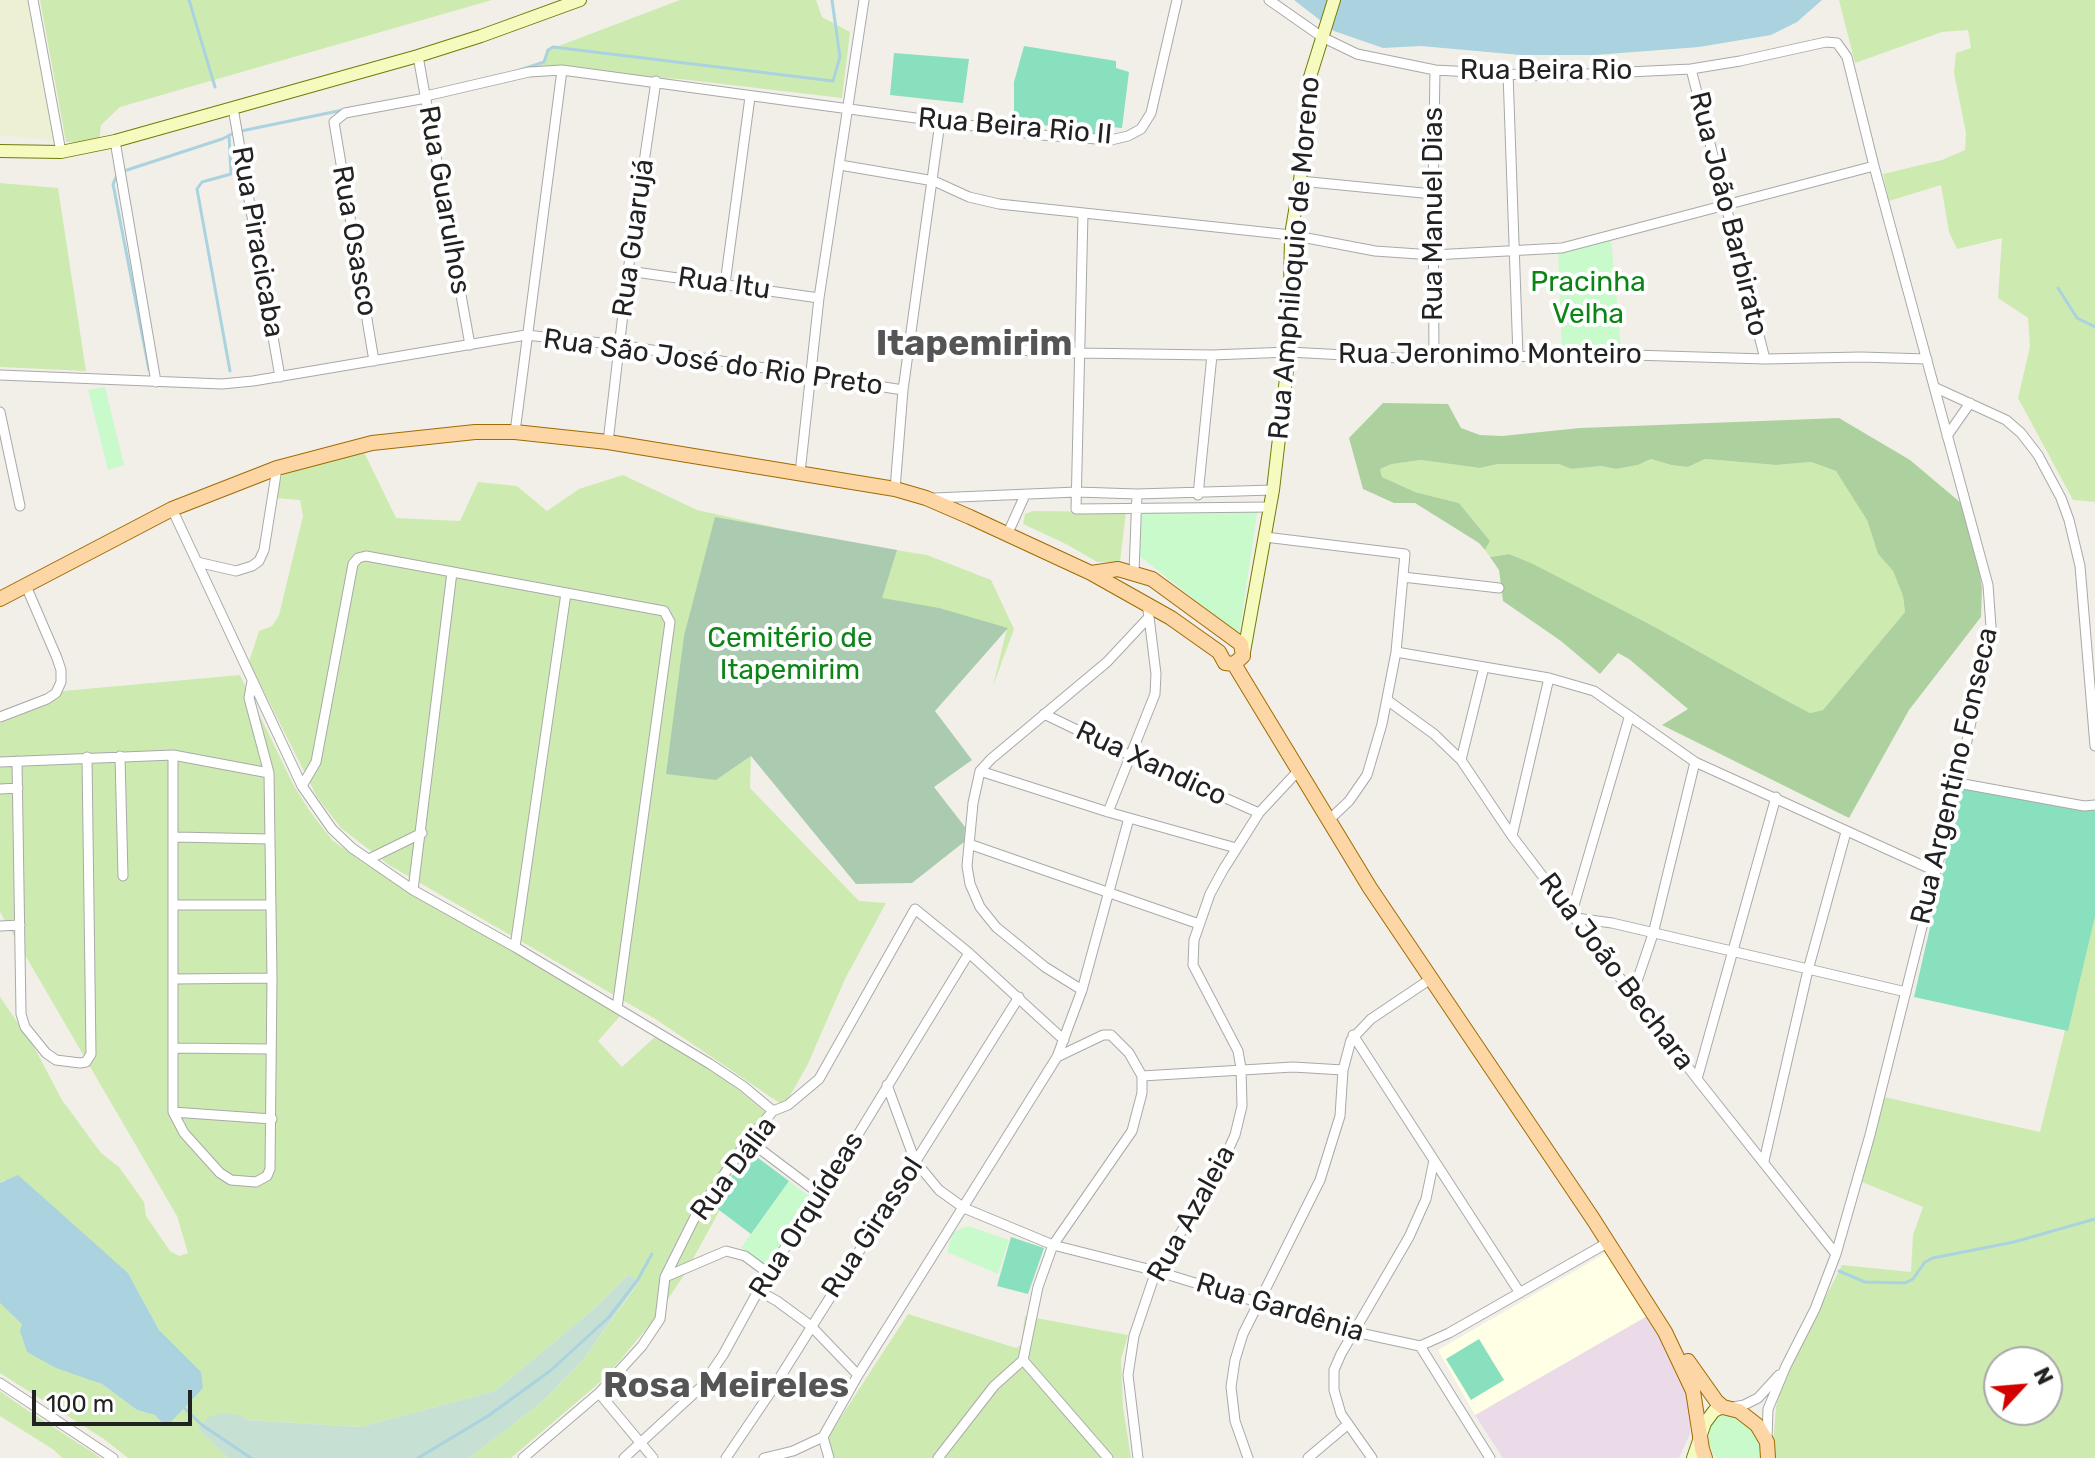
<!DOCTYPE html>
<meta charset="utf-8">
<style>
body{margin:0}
#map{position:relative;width:2095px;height:1458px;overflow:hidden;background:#f2efe9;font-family:Rubik,sans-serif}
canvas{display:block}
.north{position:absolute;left:1983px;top:1346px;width:80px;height:80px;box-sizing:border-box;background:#fff;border:2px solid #a7a7a7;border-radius:50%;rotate:64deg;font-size:22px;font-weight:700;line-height:32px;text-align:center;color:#222}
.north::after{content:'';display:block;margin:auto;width:28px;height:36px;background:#d40000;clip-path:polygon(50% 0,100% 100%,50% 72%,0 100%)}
.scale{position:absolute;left:32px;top:1390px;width:160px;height:36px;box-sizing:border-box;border:4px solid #222;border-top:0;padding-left:10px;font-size:24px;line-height:28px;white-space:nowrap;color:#222;-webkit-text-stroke:6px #fff;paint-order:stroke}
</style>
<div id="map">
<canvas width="2095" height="1458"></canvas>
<div class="north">N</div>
<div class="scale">100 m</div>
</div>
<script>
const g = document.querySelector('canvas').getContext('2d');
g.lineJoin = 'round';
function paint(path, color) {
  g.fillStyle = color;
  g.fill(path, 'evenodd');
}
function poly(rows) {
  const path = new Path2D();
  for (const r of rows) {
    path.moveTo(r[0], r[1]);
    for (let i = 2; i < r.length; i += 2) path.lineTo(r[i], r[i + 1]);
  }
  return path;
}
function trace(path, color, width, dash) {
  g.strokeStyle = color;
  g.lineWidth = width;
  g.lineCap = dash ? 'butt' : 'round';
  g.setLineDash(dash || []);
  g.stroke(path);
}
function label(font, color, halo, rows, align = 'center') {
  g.font = font + ' Rubik,sans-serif';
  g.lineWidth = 8;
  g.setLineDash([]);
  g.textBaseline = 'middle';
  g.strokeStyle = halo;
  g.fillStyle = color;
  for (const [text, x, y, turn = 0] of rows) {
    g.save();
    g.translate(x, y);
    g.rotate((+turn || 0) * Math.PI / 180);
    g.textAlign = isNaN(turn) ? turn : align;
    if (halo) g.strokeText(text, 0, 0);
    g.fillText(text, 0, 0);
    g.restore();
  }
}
paint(poly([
 [1647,1316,1681,1371,1690,1402,1690,1434,1679,1458,1503,1458,1475,1415]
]), '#ebdbe8');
paint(poly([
 [1606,1253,1647,1316,1475,1415,1438,1350]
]), '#ffffe5');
paint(poly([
 [0,0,28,0,55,141,0,135]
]), '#eef0d5');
paint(poly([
 [40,0,492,0,120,107,101,125,99,144,66,142],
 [680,0,816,0,822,17,850,32,842,98,680,79,562,72,540,76,540,65,545,62,548,50],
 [1839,0,2095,0,2095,502,2073,500,2018,398,2030,347,2028,318,1998,298,2002,238,1957,249,1949,232,1941,185,1889,201,1883,174,1942,160,1965,150,1966,133,1954,73,1956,53,1971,48,1968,30,1942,32,1855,63],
 [0,183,58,188,86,371,0,367],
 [363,450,396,518,460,521,478,482,517,486,547,511,579,489,623,475,697,510,832,540,927,555,991,580,1014,629,993,686,1007,628,891,604,716,780,751,756,750,788,859,901,886,903,845,979,807,1066,784,1106,657,1020,389,865,341,828,317,797,249,662,259,631,272,626,279,615,303,516,300,500,275,498,284,470],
 [1651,459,1671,465,1688,467,1705,459,1776,465,1811,462,1836,471,1851,493,1867,520,1878,554,1893,571,1903,596,1905,612,1823,710,1810,713,1789,702,1653,626,1509,554,1490,557,1485,550,1490,541,1459,503,1415,492,1382,477,1380,469,1392,464,1421,460,1480,468,1498,464,1559,464,1571,469,1601,466,1616,469,1638,465],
 [1033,511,1126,512,1120,562,1097,562,1068,545,1023,524,1025,514],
 [240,675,294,786,309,810,332,840,365,864,621,1015,598,1041,622,1067,657,1035,734,1086,771,1117,774,1123,722,1206,683,1277,653,1321,605,1378,511,1458,469,1458,542,1402,582,1361,639,1282,628,1275,594,1309,495,1391,360,1427,247,1420,240,1415,198,1428,228,1458,128,1458,104,1439,0,1373,0,1303,84,1376,102,1384,137,1410,155,1415,166,1427,178,1352,159,1330,128,1273,82,1234,5,1180,0,1183,0,997,33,1045,62,1100,101,1153,119,1167,144,1202,146,1216,170,1251,179,1256,188,1253,177,1216,0,912,0,723,48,703,63,691],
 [2095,908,2095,1458,1775,1458,1773,1446,1776,1407,1784,1378,1842,1265,1911,1272,1913,1235,1923,1207,1862,1182,1884,1097,2040,1132],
 [1999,1362,2047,1362,2047,1410,1999,1410],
 [908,1314,1016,1348,1021,1345,1025,1316,1128,1335,1121,1359,1123,1407,1131,1458,826,1458,826,1440],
 [0,1391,21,1406,101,1458,62,1458,54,1450,0,1416]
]), '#cdebb0');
paint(poly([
 [1383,403,1448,404,1461,428,1480,435,1502,436,1580,428,1839,418,1910,460,1961,503,1976,553,1982,588,1981,617,1909,710,1849,818,1662,725,1688,709,1629,659,1618,653,1600,674,1561,641,1503,601,1499,570,1490,557,1509,554,1533,564,1653,626,1789,702,1810,713,1823,710,1905,612,1903,596,1893,571,1878,554,1867,520,1836,471,1811,462,1776,465,1705,459,1688,467,1671,465,1651,459,1638,465,1616,469,1601,466,1571,469,1559,464,1498,464,1480,468,1421,460,1392,464,1380,469,1382,477,1415,492,1459,503,1490,541,1485,550,1479,543,1415,503,1394,503,1363,489,1349,438]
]), '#add19e');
paint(poly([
 [628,1275,639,1281,582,1361,542,1402,469,1458,228,1458,198,1428,209,1417,223,1413,240,1415,247,1420,360,1427,495,1391,594,1309]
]), '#c6e0d4');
paint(poly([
 [715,517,897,550,882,598,939,608,1008,628,935,711,972,760,934,787,965,827,964,842,912,883,856,884,751,756,716,780,666,774,684,636]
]), '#aacbaf');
paint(poly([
 [1611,239,1621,347,1562,351,1558,251],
 [105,387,124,465,108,470,88,390],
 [1258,507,1239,635,1137,554,1140,511],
 [789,1181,812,1198,767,1265,741,1248],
 [968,1226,1009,1240,998,1274,947,1252,953,1232],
 [1730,1414,1741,1419,1760,1440,1760,1458,1716,1458,1713,1454,1708,1442,1710,1427,1719,1417]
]), '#c8facc');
paint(poly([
 [1024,46,1116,61,1116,68,1129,72,1122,128,1110,127,1108,136,1014,120,1014,82],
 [894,53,969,59,963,103,890,95],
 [1963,784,2095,807,2095,916,2068,1031,1914,997],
 [750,1152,789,1181,751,1234,711,1204],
 [1011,1237,1044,1248,1028,1294,997,1286],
 [1479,1339,1504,1380,1471,1400,1446,1359]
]), '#88e0be');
paint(poly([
 [1294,0,1822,0,1797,22,1771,35,1699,47,1595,55,1521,55,1421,46,1383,48,1334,31],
 [18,1175,128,1273,159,1330,201,1372,203,1388,166,1427,155,1415,137,1410,102,1384,56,1368,27,1352,20,1331,22,1324,0,1303,0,1183]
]), '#aad3df');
trace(poly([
 [189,0,215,87],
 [520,70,544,62,548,50,553,47,833,81,840,57,832,0],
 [241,131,343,110],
 [229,135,231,174,202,182,197,189,230,371],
 [124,171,222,139,234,133],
 [117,175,113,184,149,370],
 [2058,288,2077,318,2095,327],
 [1839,1271,1865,1282,1905,1283,1913,1279,1925,1262,1933,1258,2014,1242,2095,1219],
 [182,1406,202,1425,251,1458],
 [418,1458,488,1416,550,1371,609,1317,637,1281,652,1254]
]), '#aad3df', 3);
const street = poly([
 [33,0,61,152],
 [1269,0,1322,37,1357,54,1435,70,1545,76,1691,69,1740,61,1826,42,1837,43,1847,57,1874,166,1988,585,1991,627,1958,783,1870,1135,1836,1254,1815,1309,1786,1366,1768,1409,1767,1439],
 [418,56,470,345],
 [1691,69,1765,359],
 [1508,73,1518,356],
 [426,96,529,72,562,70,1041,135,1111,140,1128,136,1141,129,1151,113,1177,0],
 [233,108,280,377],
 [115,141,156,382],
 [840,165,934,181,969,197,999,204,1291,235,1375,251,1433,255,1562,248,1874,166],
 [1300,181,1433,194],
 [1083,213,1076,509,1270,507],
 [628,271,819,298],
 [725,284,750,97],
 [909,345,1078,353,1212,355,1289,352,1400,358,1632,355,1765,359,1861,357,1927,359],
 [1434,358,1433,194,1435,70],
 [374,361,334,122,345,113,426,98],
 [0,375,222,384,253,381,526,335,620,345,903,390],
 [1934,387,2006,420,2021,433,2038,455,2061,498,2069,520,2080,566,2095,746],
 [0,412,20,506],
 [515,432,562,70],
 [1947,436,1970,403],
 [608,442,628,271,656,81],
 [800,473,819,298,864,0],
 [895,489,903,390,940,122],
 [1198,495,1212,355],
 [934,498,1077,492,1137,494,1273,490],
 [172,509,302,786,332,829,352,848,413,890,515,947,710,1064,743,1086,773,1111],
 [1007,535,1025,495],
 [1265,537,1405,554,1396,652,1382,724,1367,775,1349,801,1330,819],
 [197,562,236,571,252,566,259,561,264,550,277,468],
 [1134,572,1137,494],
 [1403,577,1499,588],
 [1396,652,1549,678,1594,691,1695,762,1935,871],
 [1387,700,1434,734,1461,760,1512,836,1697,1079,1836,1254],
 [1044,714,1131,756,1259,813],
 [0,717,47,699,56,693,61,682,61,670,57,658,26,586],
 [173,755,173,1112,184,1133,220,1173,231,1180,256,1182,267,1176,270,1169,272,978,269,773,249,698,252,681],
 [120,756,123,876],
 [1461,760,1484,667],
 [17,761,21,1014,25,1027,46,1053,56,1060,80,1063,86,1062,91,1054,87,757],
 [0,762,173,755,269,773],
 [980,771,1108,812,1236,848],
 [1958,783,2084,806,2095,805],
 [302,786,316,762,353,564,358,558,366,556,664,611,670,622,617,1008],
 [0,789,18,788],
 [1108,812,1155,694,1156,674,1149,617],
 [1512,836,1549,678],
 [175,837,270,839],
 [969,844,1199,924],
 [369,859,422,833],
 [413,890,452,572],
 [173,905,271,905],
 [1572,912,1629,718],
 [1576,918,1612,923,1906,992],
 [0,926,20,925],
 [515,947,566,593],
 [175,979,272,978],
 [1082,990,1045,967,996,927,980,907,970,884,967,866,973,803,980,771,991,759,1107,662,1149,617,1147,604],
 [1633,993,1653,934,1695,762],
 [1353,1035,1520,1293],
 [173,1048,270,1049],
 [1057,1057,1103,1035,1111,1035,1129,1053,1142,1076,1142,1093,1132,1131,1053,1245,1038,1287,1023,1360,1108,1458],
 [1142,1076,1293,1067,1343,1070],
 [1697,1079,1776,797],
 [887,1085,915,1161,939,1190,964,1208,1053,1245,1156,1271,1355,1332,1420,1346],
 [173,1112,272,1119],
 [748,1140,821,1195],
 [1764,1161,1808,970,1846,832],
 [665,1277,726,1251,745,1256,768,1273],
 [759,1291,777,1301,811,1326,858,1375],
 [1420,1346,1449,1333,1607,1243],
 [1420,1346,1490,1458],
 [0,1383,113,1458],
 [599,1393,653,1458],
 [1734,1407,1744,1405,1758,1398,1779,1375],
 [823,1437,829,1458],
 [523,1458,599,1393,642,1346,660,1319,665,1277,696,1215,748,1140,773,1111,788,1105,819,1079,915,909,969,953,1064,1040],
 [624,1458,701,1387,723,1355,768,1273,821,1195,969,953],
 [726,1458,770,1393,1019,997],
 [764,1458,793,1451,823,1437,858,1375,1057,1057,1082,990,1129,818],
 [938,1458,994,1386,1023,1360],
 [1138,1458,1128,1375,1134,1336,1156,1271,1214,1181,1235,1135,1242,1106,1241,1068,1238,1051,1193,965,1194,940,1210,894,1223,870,1259,813,1298,771],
 [1248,1458,1235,1421,1231,1387,1235,1360,1243,1334,1320,1180,1340,1116,1343,1070,1351,1040,1371,1019,1432,978],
 [1308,1458,1347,1425],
 [1372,1458,1341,1414,1334,1390,1334,1370,1341,1354,1409,1237,1426,1199,1434,1160]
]);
const secondary = poly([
 [0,151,61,152,115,141,418,56,481,36,580,0],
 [1244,652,1273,490,1289,352,1291,235,1300,181,1310,77,1334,0],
 [1693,1458,1705,1423,1714,1411,1723,1407]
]);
const primary = poly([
 [1091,573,1118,569,1152,579,1241,644,1243,656,1234,664],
 [0,599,172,509,277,468,372,443,475,432,515,432,608,442,895,489,926,498,970,517,1091,573,1171,618,1219,652,1225,663,1234,664,1370,888,1593,1219,1665,1332,1693,1391,1702,1449,1705,1458],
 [1688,1361,1717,1402,1723,1407,1739,1411,1757,1425,1767,1442,1768,1458]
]);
trace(street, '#a9a9a9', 11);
trace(secondary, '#707d05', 14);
trace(primary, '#a06b00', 16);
trace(street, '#fff', 9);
trace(secondary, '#f7fabf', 12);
trace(primary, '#fcd6a4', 14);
label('28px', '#222', '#fff', [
 ["Rua Beira Rio",1546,71],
 ["Rua Beira Rio II",1015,127,5],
 ["Rua Guarulhos",444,200,80],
 ["Rua Manuel Dias",1434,214,-90],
 ["Rua João Barbirato",1728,214,76],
 ["Rua Guarujá",634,238,-82],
 ["Rua Osasco",354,241,80],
 ["Rua Piracicaba",257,242,80],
 ["Rua Amphiloquio de Moreno",1295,258,-85],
 ["Rua Itu",724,284,8],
 ["Rua Jeronimo Monteiro",1490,355],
 ["Rua São José do Rio Preto",713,363,8],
 ["Rua Xandico",1151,764,25],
 ["Rua Argentino Fonseca",1955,776,-77],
 ["Rua João Bechara",1616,972,53],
 ["Rua Dália",734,1169,-53],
 ["Rua Azaleia",1192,1214,-61],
 ["Rua Orquídeas",807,1215,-58],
 ["Rua Girassol",873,1228,-57],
 ["Rua Gardênia",1280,1308,17]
]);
label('28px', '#0c8416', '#fff', [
 ["Pracinha",1588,283],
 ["Velha",1588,315],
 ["Cemitério de",790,639],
 ["Itapemirim",790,671]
]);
label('bold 36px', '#555', '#fff', [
 ["Itapemirim",974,345],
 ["Rosa Meireles",726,1387]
]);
</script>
